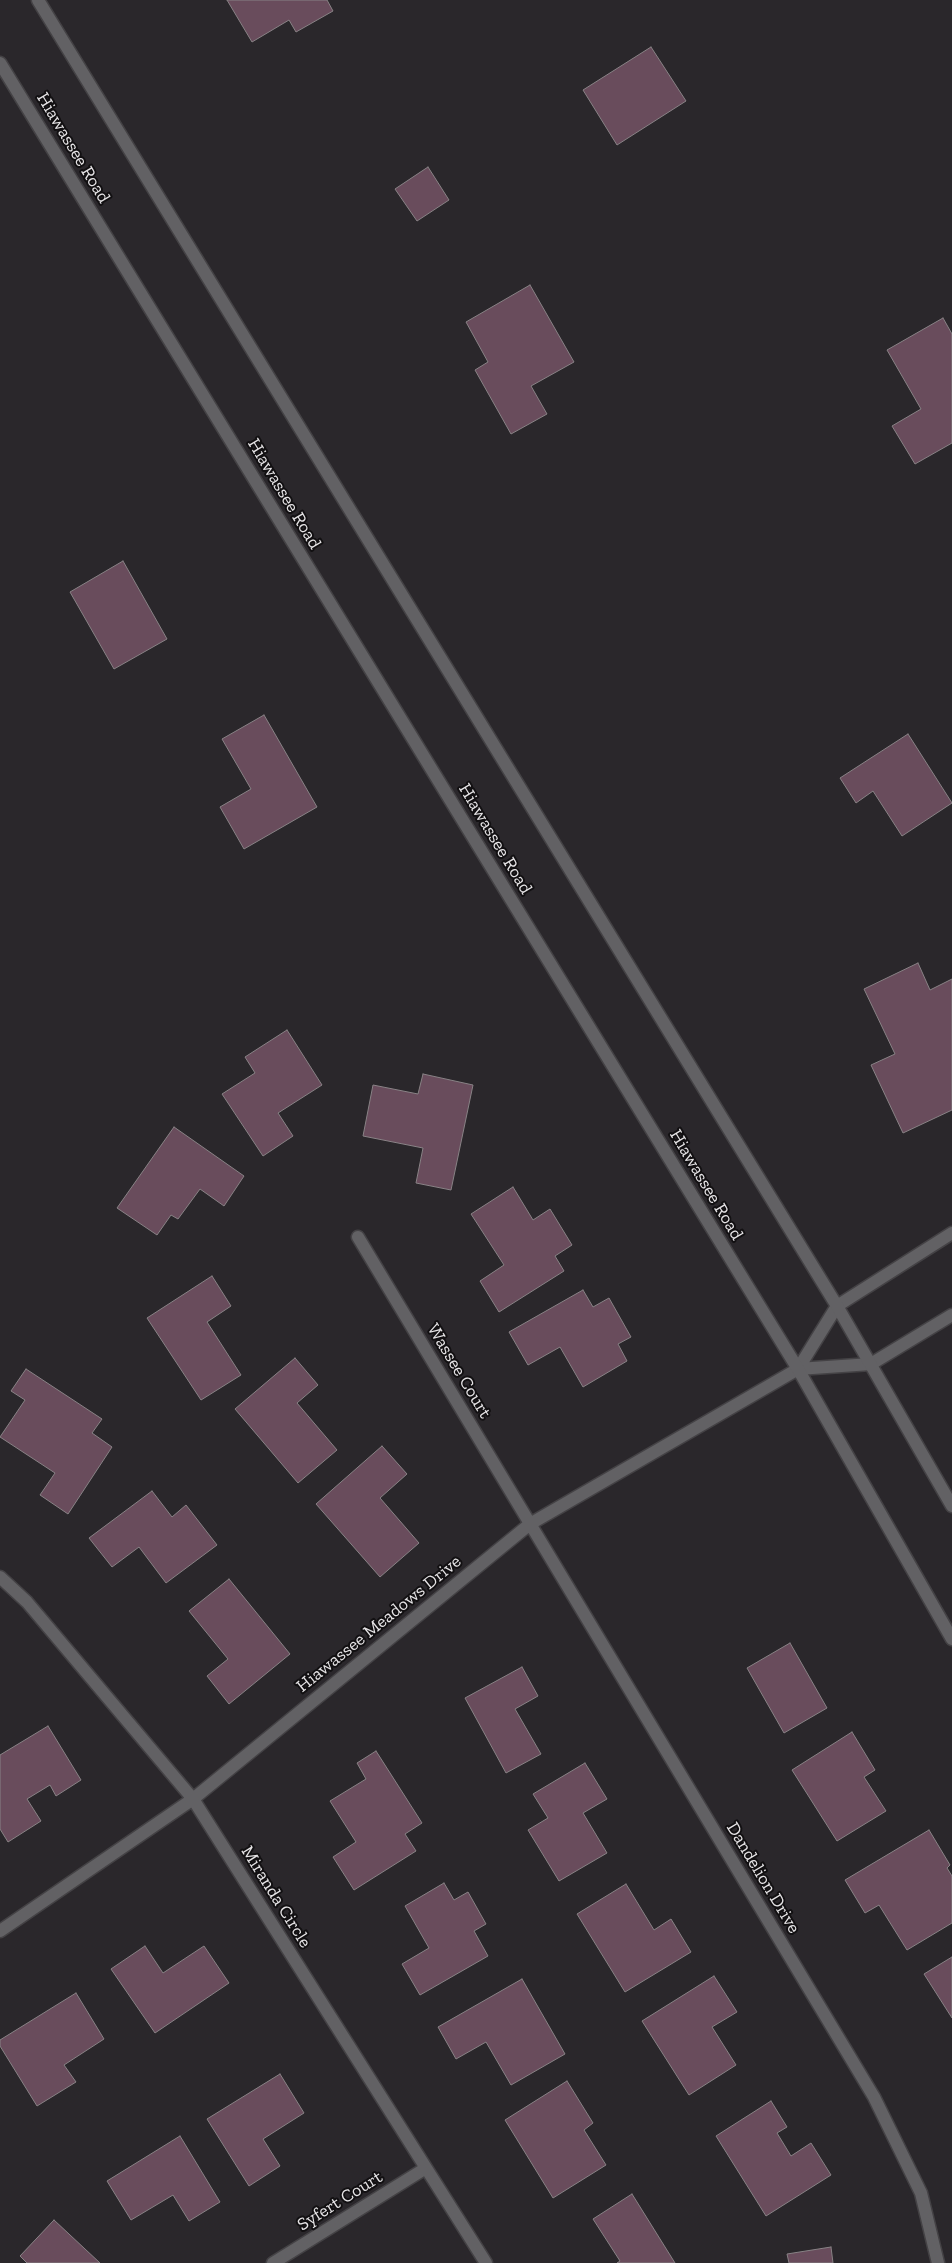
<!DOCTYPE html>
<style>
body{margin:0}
canvas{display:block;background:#2a272b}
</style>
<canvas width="952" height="2263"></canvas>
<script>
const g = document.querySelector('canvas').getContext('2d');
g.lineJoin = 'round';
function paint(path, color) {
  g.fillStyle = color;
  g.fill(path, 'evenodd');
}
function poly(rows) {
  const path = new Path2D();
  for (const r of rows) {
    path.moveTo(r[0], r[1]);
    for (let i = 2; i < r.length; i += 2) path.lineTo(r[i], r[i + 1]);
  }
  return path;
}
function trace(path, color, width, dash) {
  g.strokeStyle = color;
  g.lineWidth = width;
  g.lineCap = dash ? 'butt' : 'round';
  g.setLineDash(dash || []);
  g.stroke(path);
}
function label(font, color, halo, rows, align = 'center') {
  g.font = font + ' "Zilla Slab",serif';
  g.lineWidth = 4;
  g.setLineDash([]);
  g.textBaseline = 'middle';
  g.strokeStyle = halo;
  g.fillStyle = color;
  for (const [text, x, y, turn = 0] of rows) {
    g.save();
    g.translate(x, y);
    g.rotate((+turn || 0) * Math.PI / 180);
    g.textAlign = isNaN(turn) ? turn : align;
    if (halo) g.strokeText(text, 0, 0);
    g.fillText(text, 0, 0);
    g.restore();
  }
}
const building = poly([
 [227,0,327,0,333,11,296,32,289,20,252,42,227,0],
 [651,47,686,101,617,145,583,90,651,47],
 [428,167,449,200,417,221,395,189,428,167],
 [530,285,574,362,531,386,547,414,511,434,475,370,488,362,466,322,530,285],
 [943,318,952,334,952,443,915,464,892,426,921,409,887,350,943,318],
 [123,561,167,639,114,669,70,592,123,561],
 [264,715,317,807,244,849,220,807,251,789,222,739,264,715],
 [908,734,952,803,902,836,873,791,856,803,840,778,908,734],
 [918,963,930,990,952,979,952,1110,903,1133,871,1065,895,1054,864,989,918,963],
 [287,1030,322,1085,278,1113,293,1136,263,1156,222,1094,255,1073,245,1057,287,1030],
 [423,1074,473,1085,451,1190,416,1183,423,1148,363,1136,373,1085,418,1094,423,1074],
 [174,1127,244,1176,224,1206,200,1189,178,1219,171,1215,157,1235,117,1208,174,1127],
 [513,1187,533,1220,550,1209,572,1245,555,1256,564,1271,499,1312,480,1281,504,1265,471,1214,513,1187],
 [212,1276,231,1306,207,1322,241,1375,201,1400,147,1318,212,1276],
 [583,1290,593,1307,609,1298,631,1337,618,1344,627,1361,583,1387,560,1347,528,1365,509,1332,583,1290],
 [295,1358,318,1385,297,1403,337,1450,298,1483,235,1409,295,1358],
 [26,1369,102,1419,92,1433,112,1447,68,1514,40,1495,55,1473,0,1437,25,1400,11,1391,26,1369],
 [382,1446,407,1474,380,1498,419,1543,380,1577,316,1504,382,1446],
 [152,1491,172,1517,186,1505,217,1545,166,1583,139,1547,112,1567,89,1538,152,1491],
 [229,1579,290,1654,229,1704,207,1676,228,1659,189,1611,229,1579],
 [790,1643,827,1708,784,1733,747,1668,790,1643],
 [522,1667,538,1696,515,1709,541,1754,506,1773,465,1698,522,1667],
 [48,1726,81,1780,56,1796,50,1785,27,1799,41,1821,8,1842,0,1829,0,1755,48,1726],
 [852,1732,875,1770,864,1777,886,1811,837,1841,792,1770,852,1732],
 [376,1751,422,1823,405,1834,416,1851,354,1890,333,1857,356,1842,330,1801,366,1779,357,1763,376,1751],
 [585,1763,607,1799,583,1813,607,1853,559,1881,528,1830,548,1818,533,1794,585,1763],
 [929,1830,950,1865,947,1868,952,1876,952,1923,907,1950,879,1905,865,1913,845,1880,929,1830],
 [444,1883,454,1900,468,1892,486,1924,474,1931,488,1956,420,1995,402,1964,429,1948,405,1906,444,1883],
 [626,1884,654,1930,671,1919,691,1952,625,1992,577,1914,626,1884],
 [145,1946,163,1973,204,1946,229,1983,155,2033,111,1969,145,1946],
 [952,1957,952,2018,924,1974,952,1957],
 [714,1976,737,2012,712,2027,736,2065,689,2095,642,2021,714,1976],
 [522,1979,565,2054,511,2085,486,2042,456,2059,438,2027,522,1979],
 [76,1993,104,2039,64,2065,76,2082,37,2106,0,2046,0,2040,76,1993],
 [280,2074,304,2113,263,2139,280,2166,249,2186,207,2119,280,2074],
 [567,2081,593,2123,584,2130,606,2165,553,2198,505,2120,567,2081],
 [771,2101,787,2127,777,2133,791,2156,811,2143,831,2175,766,2216,716,2136,771,2101],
 [180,2136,220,2202,189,2221,173,2195,131,2220,107,2181,180,2136],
 [632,2194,675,2263,617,2263,620,2261,593,2219,632,2194],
 [54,2220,100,2263,27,2263,20,2256,54,2220],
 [831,2247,833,2263,789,2263,787,2254,831,2247]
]);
paint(building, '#694c5c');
trace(building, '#888285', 1);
const minor = poly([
 [358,1237,874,2097,921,2193,938,2263],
 [798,1369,837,1306,952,1233],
 [0,1577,27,1602,193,1799,486,2263],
 [0,1931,193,1799,530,1524,798,1369,871,1364,952,1315],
 [273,2263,426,2168]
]);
const tertiary = poly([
 [38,0,837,1306,952,1506],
 [0,63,798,1369,952,1639]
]);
trace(minor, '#444245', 15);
trace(tertiary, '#444245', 15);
trace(minor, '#626164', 12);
trace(tertiary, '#626164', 12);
label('18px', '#e7e5e7', '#121012', [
 ["Hiawassee Road",73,148,59],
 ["Hiawassee Road",284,494,59],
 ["Hiawassee Road",495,839,59],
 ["Hiawassee Road",706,1185,59],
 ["Wassee Court",459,1371,59],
 ["Hiawassee Meadows Drive",379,1624,-39],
 ["Dandelion Drive",763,1878,59],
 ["Miranda Circle",276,1897,58],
 ["Syfert Court",340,2201,-32]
]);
</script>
